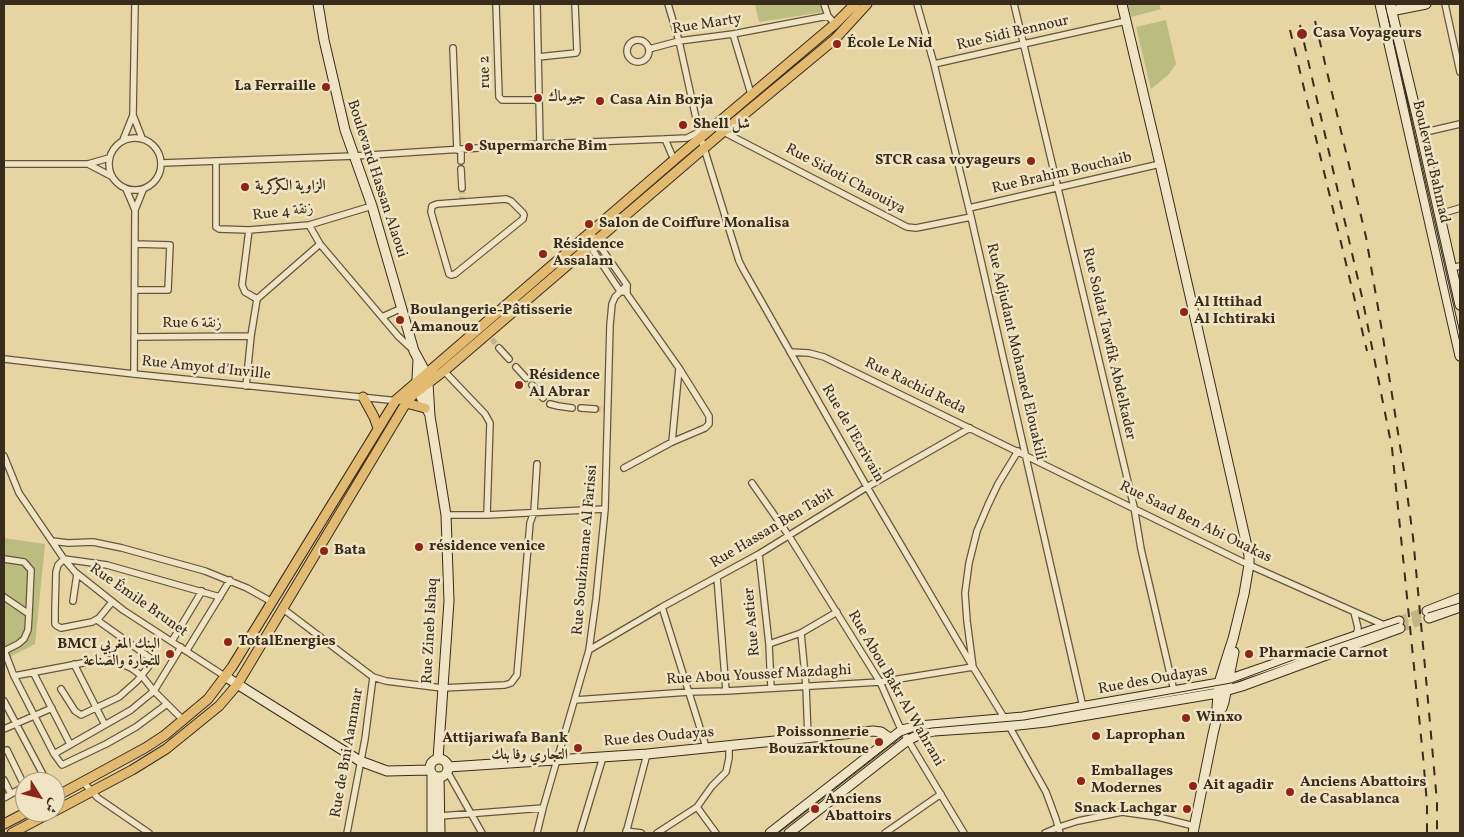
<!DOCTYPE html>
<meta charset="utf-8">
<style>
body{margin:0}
#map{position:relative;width:1464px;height:837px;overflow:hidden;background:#e6d5a2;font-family:Vollkorn,Amiri,serif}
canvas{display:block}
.frame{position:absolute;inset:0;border:5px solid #382c1c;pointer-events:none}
.north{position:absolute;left:15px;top:772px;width:50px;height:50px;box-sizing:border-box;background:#efe4c3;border:1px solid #a69a80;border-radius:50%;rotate:126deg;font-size:14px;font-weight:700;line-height:20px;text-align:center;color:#382c1c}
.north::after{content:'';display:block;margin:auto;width:18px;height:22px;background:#8f2418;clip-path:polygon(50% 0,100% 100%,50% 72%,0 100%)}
</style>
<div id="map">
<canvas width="1464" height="837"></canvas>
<div class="frame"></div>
<div class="north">ش</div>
</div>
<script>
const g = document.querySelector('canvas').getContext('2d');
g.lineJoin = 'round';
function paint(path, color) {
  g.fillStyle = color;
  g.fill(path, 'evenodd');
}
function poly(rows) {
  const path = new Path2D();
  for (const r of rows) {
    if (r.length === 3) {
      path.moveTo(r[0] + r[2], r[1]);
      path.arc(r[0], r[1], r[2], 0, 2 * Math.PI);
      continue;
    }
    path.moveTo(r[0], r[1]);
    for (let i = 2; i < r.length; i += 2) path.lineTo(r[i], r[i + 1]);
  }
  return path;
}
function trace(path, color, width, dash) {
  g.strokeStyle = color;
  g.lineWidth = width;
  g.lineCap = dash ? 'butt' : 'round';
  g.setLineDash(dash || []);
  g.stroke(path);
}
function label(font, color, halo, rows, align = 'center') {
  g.font = font + ' Vollkorn,Amiri,serif';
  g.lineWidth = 5;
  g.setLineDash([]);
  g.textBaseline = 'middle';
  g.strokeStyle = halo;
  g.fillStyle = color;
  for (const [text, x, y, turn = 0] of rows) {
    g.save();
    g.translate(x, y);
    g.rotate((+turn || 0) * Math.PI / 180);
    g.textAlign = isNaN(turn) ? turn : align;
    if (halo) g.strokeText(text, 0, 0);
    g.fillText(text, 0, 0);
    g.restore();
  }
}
paint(poly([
 [755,4,820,4,823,12,759,22],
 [1128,4,1159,4,1161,9,1131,17],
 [1166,20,1176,64,1169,74,1151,89,1136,27],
 [4,538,45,544,35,644,4,660]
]), '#bbbc80');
trace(poly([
 [462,188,462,199],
 [492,339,499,348],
 [595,409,606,409]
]), '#c3b387', 5.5, [5.5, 3]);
trace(poly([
 [1399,621,1427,611],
 [1400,628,1429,618]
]), '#c3b387', 9, [9, 4.5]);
const street = poly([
 [135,4,133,115,142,138],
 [496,4,499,97,502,100,539,100],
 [537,4,540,144],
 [668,4,679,41,699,132],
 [824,4,828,16,835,24],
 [917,4,934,64,971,217,1083,707],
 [1014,4,1134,507,1141,549,1174,691],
 [1445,4,1460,72],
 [733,34,751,94],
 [638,51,11],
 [453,48,457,150],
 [649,49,679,41,733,34,828,16],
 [538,57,576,53,577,51,575,4],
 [934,64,1126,21],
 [714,127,907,227,916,228,971,217],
 [1421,133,1460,124],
 [135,164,26],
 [665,139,674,160],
 [123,140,133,115],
 [461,149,461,161],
 [216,161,216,227,219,229,249,230,309,225,372,206],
 [162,163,355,156,540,144,665,139,687,138,699,132,739,261,743,269,867,487,973,667,1005,719],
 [4,164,88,164,109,158],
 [88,164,111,176],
 [461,169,462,188],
 [126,189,135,210],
 [506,199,511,201,523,213,524,215,523,219,455,274,451,275,449,274,431,212,432,206,437,204,506,199],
 [969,208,1160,164],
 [1440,214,1460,208],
 [309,225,320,244,398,336,413,350],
 [249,230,242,285,245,292,257,299],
 [590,232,627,285,627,294,679,368,709,416,709,424,705,428,672,442,624,468],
 [584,237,620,291,623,292],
 [135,244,170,245,168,290,135,290],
 [1451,268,1460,266],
 [257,299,320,244],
 [382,317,402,308],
 [134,337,251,336],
 [499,348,509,359],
 [790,352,809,353,824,357,1249,565,1384,625],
 [4,359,134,374,399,401],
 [516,367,526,378],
 [444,371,485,414,490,423,487,515],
 [134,374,135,210,143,190],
 [532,385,543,398],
 [246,386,251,336,257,299],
 [550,404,558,406,572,408],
 [581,408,595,409],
 [672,442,679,368],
 [4,456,19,493,64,559,75,572,123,610,226,677],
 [752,483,789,536,880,682,899,725,964,833],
 [446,515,487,515,605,509],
 [52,541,68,543,93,542,122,548,205,571,247,588,272,602],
 [759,554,769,644,771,688],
 [4,559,24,562,31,570,29,614],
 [717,577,726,691],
 [4,597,29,614,28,630,24,639,18,644,4,651],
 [73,601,77,574],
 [112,602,99,618,92,622,61,628,57,626,55,624,55,610,56,572,58,565,64,559,107,565,220,597],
 [662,607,706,747],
 [282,608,373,677,386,681,442,688,505,685,511,683,517,675,530,523,534,512,537,464],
 [1354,612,1358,628,1356,636],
 [801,633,806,686,808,738],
 [172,641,202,591],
 [769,644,801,633,837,612],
 [4,650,14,676,54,754,62,765,106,744,136,727,167,704],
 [187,650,230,580],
 [589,650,662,607,759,554,867,487,970,428],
 [74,664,105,725],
 [33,672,70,744],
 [14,676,104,659,113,660,131,668,142,676,154,691,184,721],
 [61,689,75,711,81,715,119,697,137,681,149,666,151,659,149,657,97,620],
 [575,700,689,692,726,691,880,682,973,667,967,621,965,593,969,563,977,531,988,505,998,484,1018,451],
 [4,701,47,782],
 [1009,726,1046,792,1056,819,1060,833],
 [4,729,52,708],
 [7,750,25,787],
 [54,754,131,710,143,700,154,691,181,647],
 [447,771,482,833],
 [4,780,11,794],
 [33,782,44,776],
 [83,782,98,798,149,833],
 [4,798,25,786],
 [697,807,716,833],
 [440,816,543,808],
 [626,831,641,833],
 [347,833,365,739,373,677],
 [537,833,543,808,589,650,596,599,605,509,610,325,612,304,615,297,627,285],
 [580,833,603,757],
 [626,833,647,754],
 [657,833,697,807,712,786,726,772,729,758,729,745],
 [885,833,941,794],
 [1045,833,1059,827,1078,821,1122,812,1158,817,1194,826]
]);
const secondary = poly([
 [318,4,324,40,345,130,372,206,414,351,426,373,428,383,430,416,446,515,449,601,438,759],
 [1122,4,1160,164,1249,555,1249,565,1244,594,1233,639,1228,654,1219,683,1217,707,1218,713],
 [1380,4,1460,356],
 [1390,4,1421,133,1460,305],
 [1391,11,1426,4],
 [418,359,417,380,418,391,429,413],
 [1427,611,1460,598],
 [1429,618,1460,607],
 [226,677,360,761,387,771,430,770],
 [439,768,9],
 [448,767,647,754,873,731,881,732,891,739],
 [439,777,440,833],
 [432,833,432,774],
 [770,833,902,730,919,726,1023,717,1219,683,1399,621],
 [789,833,908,740,921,734,934,731,1009,726,1046,722,1218,693,1242,686,1400,628],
 [1193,833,1213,734,1218,713,1222,708,1224,702,1234,652]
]);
const primary = poly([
 [363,397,374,417,378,428],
 [406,403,425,408],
 [55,797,145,748,165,735,208,699,232,667,396,400,674,160,835,24,855,4],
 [55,811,132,770,166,749,219,706,237,685,406,403,413,395,444,371,724,131,835,39,867,4],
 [4,824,27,812],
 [12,833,52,812]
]);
trace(street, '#64563e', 8);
trace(secondary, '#382c1c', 11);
trace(primary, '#382c1c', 11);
trace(street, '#efe4c3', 5.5);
trace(secondary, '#efe4c3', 9);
trace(primary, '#e3ba71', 9);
trace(poly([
 [1385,4,1460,343],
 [1428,613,1460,603],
 [777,833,901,736,912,732,932,728,1024,720,1231,683,1320,650,1399,623]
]), '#382c1c', 1);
trace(poly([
 [1315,21,1366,237,1382,331,1404,471,1413,537,1425,667,1437,802,1437,833],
 [1300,25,1362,297,1392,448,1423,756,1427,804,1427,833],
 [1290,30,1367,351]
]), '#382c1c', 2, [9, 9]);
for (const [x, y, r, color] of [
 [1302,34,6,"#8f2418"],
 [837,44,5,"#8f2418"],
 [326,87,5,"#8f2418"],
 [538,98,5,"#8f2418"],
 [600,101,5,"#8f2418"],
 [683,125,5,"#8f2418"],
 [469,147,5,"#8f2418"],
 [1031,161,5,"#8f2418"],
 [245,187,5,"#8f2418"],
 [589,224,5,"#8f2418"],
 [543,254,5,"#8f2418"],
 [1184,312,5,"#8f2418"],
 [400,320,5,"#8f2418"],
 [519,385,5,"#8f2418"],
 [419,547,5,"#8f2418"],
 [324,551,5,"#8f2418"],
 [228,642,5,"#8f2418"],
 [170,654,5,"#8f2418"],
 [1249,654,5,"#8f2418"],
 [1186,718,5,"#8f2418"],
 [1096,736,5,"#8f2418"],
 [879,742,5,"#8f2418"],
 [578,748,5,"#8f2418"],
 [1081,781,5,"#8f2418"],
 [1193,786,5,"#8f2418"],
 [1290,792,5,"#8f2418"],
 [815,809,5,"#8f2418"],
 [1187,809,5,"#8f2418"]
]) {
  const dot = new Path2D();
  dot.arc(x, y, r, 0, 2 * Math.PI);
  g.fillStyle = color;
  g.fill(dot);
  trace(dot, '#efe4c3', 2);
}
label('15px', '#382c1c', '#efe4c3', [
 ["Rue Marty",707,25,-9],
 ["Rue Sidi Bennour",1013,34,-13],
 ["rue 2",486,72,-91],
 ["Boulevard Bahmad",1430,162,77],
 ["Rue Brahim Bouchaib",1062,174,-13],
 ["Boulevard Hassan Alaoui",376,179,72],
 ["Rue Sidoti Chaouiya",845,180,28],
 ["Rue 4 زنقة",283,213,-7],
 ["Rue 6 زنقة",192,324],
 ["Rue Soldat Tawfik Abdelkader",1108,344,77],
 ["Rue Adjudant Mohamed Elouakili",1015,352,77],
 ["Rue Amyot d'Inville",206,369,6],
 ["Rue Rachid Reda",915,387,26],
 ["Rue de l'Ecrivain",852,434,60],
 ["Rue Saad Ben Abi Ouakas",1195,523,26],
 ["Rue Hassan Ben Tabit",773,529,-31],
 ["Rue Soulzimane Al Farissi",586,550,-85],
 ["Rue Émile Brunet",138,601,35],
 ["Rue Astier",753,622,-95],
 ["Rue Zineb Ishaq",431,631,-87],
 ["Rue Abou Youssef Mazdaghi",759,676,-3],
 ["Rue des Oudayas",1153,681,-10],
 ["Rue Abou Bakr Al Wahrani",895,689,60],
 ["Rue des Oudayas",659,738,-5],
 ["Rue de Bni Aammar",348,753,-80]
]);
label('bold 15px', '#382c1c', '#efe4c3', [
 ["Casa Voyageurs",1313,34],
 ["École Le Nid",847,44],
 ["La Ferraille",316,87,"right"],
 ["جيوماك",548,98],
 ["Casa Ain Borja",610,101],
 ["Shell شل",693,125],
 ["Supermarche Bim",479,147],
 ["STCR casa voyageurs",1021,161,"right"],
 ["الزاوية الكركرية",255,187],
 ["Salon de Coiffure Monalisa",599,224],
 ["Résidence",553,245],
 ["Assalam",553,262],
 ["Al Ittihad",1194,303],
 ["Al Ichtiraki",1194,320],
 ["Boulangerie-Pâtisserie",410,311],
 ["Amanouz",410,328],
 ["Résidence",529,376],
 ["Al Abrar",529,393],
 ["résidence venice",429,547],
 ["Bata",334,551],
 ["TotalEnergies",238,642],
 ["BMCI البنك المغربي",160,645,"right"],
 ["للتجارة والصناعة",160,662,"right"],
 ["Pharmacie Carnot",1259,654],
 ["Winxo",1196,718],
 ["Poissonnerie",869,733,"right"],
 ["Bouzarktoune",869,750,"right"],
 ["Laprophan",1106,736],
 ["Attijariwafa Bank",568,739,"right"],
 ["التجاري وفا بنك",568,756,"right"],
 ["Emballages",1091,772],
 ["Modernes",1091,789],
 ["Anciens Abattoirs",1300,783],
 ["de Casablanca",1300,800],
 ["Ait agadir",1203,786],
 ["Anciens",825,800],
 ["Abattoirs",825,817],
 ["Snack Lachgar",1177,809,"right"]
], 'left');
</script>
